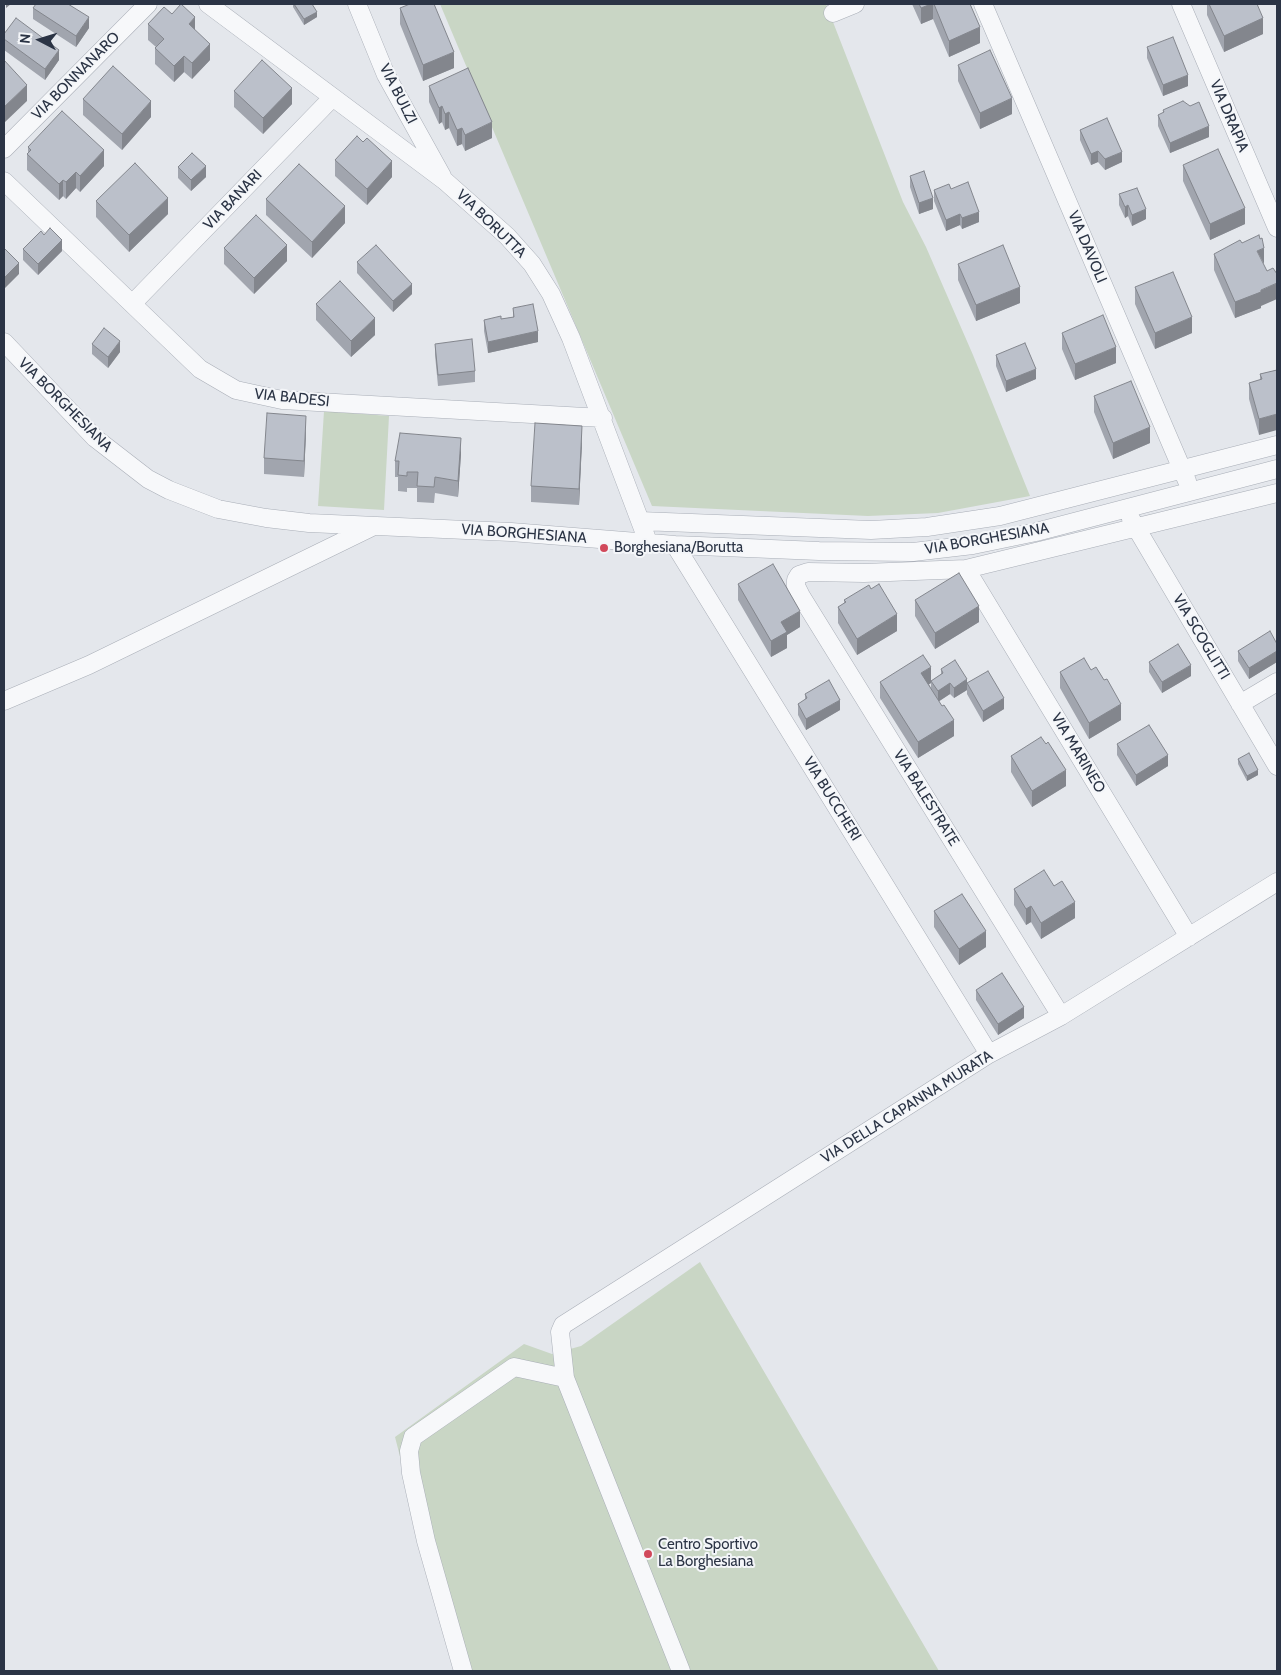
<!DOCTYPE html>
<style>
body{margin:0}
#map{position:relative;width:1281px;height:1675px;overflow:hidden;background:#e4e7ec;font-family:Cabin,sans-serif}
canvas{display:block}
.frame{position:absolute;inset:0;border:5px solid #2b3445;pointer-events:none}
.north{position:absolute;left:15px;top:15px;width:50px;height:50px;-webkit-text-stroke:4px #f4f6f9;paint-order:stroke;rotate:275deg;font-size:14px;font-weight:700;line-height:20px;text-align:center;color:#2b3445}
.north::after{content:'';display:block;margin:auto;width:18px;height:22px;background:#2b3445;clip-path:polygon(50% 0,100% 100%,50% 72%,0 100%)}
</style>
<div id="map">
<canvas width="1281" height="1675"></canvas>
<div class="frame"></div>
<div class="north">N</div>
</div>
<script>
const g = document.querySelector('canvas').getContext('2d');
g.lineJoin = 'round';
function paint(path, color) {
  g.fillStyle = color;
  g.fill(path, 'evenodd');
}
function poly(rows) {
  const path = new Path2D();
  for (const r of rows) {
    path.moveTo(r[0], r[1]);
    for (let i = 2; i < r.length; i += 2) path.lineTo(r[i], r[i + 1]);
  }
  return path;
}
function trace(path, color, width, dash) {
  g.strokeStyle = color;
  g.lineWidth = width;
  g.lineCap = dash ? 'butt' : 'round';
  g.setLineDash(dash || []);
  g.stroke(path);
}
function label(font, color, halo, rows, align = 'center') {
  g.font = font + ' Cabin,sans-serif';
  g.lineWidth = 4;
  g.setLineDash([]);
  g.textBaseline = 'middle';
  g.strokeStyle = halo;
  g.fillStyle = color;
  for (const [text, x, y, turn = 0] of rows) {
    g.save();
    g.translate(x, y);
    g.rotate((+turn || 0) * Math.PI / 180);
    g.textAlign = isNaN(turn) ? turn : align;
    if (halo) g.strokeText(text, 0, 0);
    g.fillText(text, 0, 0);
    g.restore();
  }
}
paint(poly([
 [440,4,826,4,903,202,926,247,973,355,1030,496,938,513,868,516,652,506],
 [324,411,389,416,384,510,318,506],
 [700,1262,939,1671,455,1671,395,1437,524,1344,552,1354,581,1346]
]), '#c9d6c5');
const minor = poly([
 [208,4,445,181,507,236,532,264,551,294,571,338,648,542],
 [357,4,386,75,442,176],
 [983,4,1187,481],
 [1181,4,1277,228],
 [833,13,855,4],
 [4,149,148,4],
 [4,181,200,369,236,390,282,400,603,418],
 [133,303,332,98],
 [4,342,95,438,148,479,169,490,218,509,266,518,309,523,511,532,675,545,819,551,913,552,973,545,1036,532,1277,469],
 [1131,519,1277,766],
 [640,521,871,530,927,527,1000,516,1277,445],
 [675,545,989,1054],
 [966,569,1189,937],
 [4,701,89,665,372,527],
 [1240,704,1277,682],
 [1061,1016,801,596,796,586,796,580,799,575,808,572,864,573,966,569,1277,493],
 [565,1378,560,1332,563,1325,989,1054,1061,1016,1277,882],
 [463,1671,426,1541,411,1473,409,1451,413,1437,514,1367,565,1378,681,1671]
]);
trace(minor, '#a9aeb7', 19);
trace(minor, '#f7f8fa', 18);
paint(poly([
 [293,4,312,4,317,17,304,25,293,7],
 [912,4,970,4,980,43,949,57,933,19,921,24],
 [1207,4,1257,4,1263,34,1224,52,1207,15],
 [33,8,89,28,76,47,33,19],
 [400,8,454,68,423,81,400,24],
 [172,14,195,30,210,60,192,79,184,72,174,82,155,64,155,48,156,47,148,40,148,24],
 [4,34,59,60,45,80,4,50],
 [1147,47,1188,86,1163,96,1147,58],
 [958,65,1012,114,980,129,958,81],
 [429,86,492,138,465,151,462,144,457,146,449,128,445,130,442,122,439,124,429,102],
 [234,91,292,104,263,134,234,107],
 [83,99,151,117,122,150,83,115],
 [1163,110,1209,137,1170,153,1158,126,1158,115,1163,113],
 [1080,130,1122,162,1105,170,1098,162,1091,165,1080,140],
 [28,147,104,166,80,192,76,188,66,199,63,196,59,200,27,170,27,154,28,153],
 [335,160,392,177,367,205,335,176],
 [1183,165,1245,224,1210,240,1183,181],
 [178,167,206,177,191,191,178,178],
 [910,176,933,209,919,214,910,187],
 [951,189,979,222,962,229,960,225,946,231,934,201,934,190],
 [1119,194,1146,219,1132,226,1128,216,1125,218,1119,205],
 [266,199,345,223,312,258,266,215],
 [96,201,168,214,129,252,96,217],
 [224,248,287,261,254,294,224,264],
 [23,249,62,251,38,275,23,260],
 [1214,254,1261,306,1261,308,1235,318,1214,270],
 [357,262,412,294,393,312,357,273],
 [958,264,1020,303,976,321,958,280],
 [1135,287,1192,333,1155,349,1135,304],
 [316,304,375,335,351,357,316,320],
 [513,308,538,342,488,353,484,331,484,320,501,319,513,317],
 [1062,333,1116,363,1075,380,1062,349],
 [92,344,120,352,108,368,92,354],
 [435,344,475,371,475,382,438,386,435,355],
 [996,355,1036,379,1006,392,996,366],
 [1277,370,1259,435,1249,399,1249,383,1260,380,1260,374],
 [1094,396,1150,443,1113,459,1094,412],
 [306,432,304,477,264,474,264,458],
 [582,442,579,505,531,502,531,486],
 [461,454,458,497,435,493,434,503,417,502,417,488,407,488,407,492,398,491,398,477,395,477,395,461],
 [738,584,800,627,787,635,787,648,771,657,738,600],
 [844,600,897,631,857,655,838,623,838,607,844,604],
 [915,600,979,622,935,649,915,616],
 [1277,644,1277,662,1249,679,1238,661,1238,651],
 [1149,662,1191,676,1162,693,1149,672],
 [941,669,967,683,1004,709,983,722,967,694,967,690,954,698,950,694,939,701,954,736,918,758,880,698,880,682,931,683,929,684,931,688,931,681,941,674],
 [1060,672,1121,720,1089,739,1060,688],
 [805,694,840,710,806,730,798,715,798,704,805,700],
 [1046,744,1066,786,1032,807,1011,772,1011,756],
 [1117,744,1168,766,1136,786,1117,755],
 [1238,759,1258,775,1247,781,1238,764],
 [1054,886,1075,918,1041,939,1031,922,1026,925,1014,905,1014,889],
 [934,911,986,947,959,965,934,927],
 [976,990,1024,1018,998,1035,976,1000]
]), '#a1a5ae');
paint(poly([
 [6,4,11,4,6,8],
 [931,4,933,4,933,19,921,24,921,8],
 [317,12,317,17,304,25,304,19],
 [89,17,89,28,76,47,76,36],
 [195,17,195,33,189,24],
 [1263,18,1263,34,1224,52,1224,36],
 [980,27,980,43,949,57,949,41],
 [210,44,210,60,192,79,192,63],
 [59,50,59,60,45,80,45,69],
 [454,52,454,68,423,81,423,65],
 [184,56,184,72,174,82,174,66],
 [1188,75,1188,86,1163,96,1163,85],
 [27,85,27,101,4,123,4,107],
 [292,88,292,104,263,134,263,118],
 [1012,98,1012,114,980,129,980,113],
 [151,101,151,117,122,150,122,134],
 [442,106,442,122,439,124,439,108],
 [449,112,449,128,445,130,445,114],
 [492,122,492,138,465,151,465,135],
 [1209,126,1209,137,1170,153,1170,143],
 [462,128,462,144,457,146,457,130],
 [104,150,104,166,80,192,80,176],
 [1098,151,1098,162,1091,165,1091,154],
 [1122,152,1122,162,1105,170,1105,159],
 [392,161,392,177,367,205,367,189],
 [206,166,206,177,191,191,191,180],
 [76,172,76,188,66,199,66,182],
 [63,180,63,196,59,200,59,184],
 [168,198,168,214,129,252,129,235],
 [933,198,933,209,919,214,919,203],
 [1128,205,1128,216,1125,218,1125,207],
 [345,206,345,223,312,258,312,242],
 [1245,208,1245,224,1210,240,1210,224],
 [1146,209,1146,219,1132,226,1132,215],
 [979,212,979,222,962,229,962,218],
 [960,214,960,225,946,231,946,220],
 [62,240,62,251,38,275,38,264],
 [287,245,287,261,254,294,254,278],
 [1264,248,1264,264,1257,251],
 [19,263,19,274,4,289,4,278],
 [1277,283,1277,299,1261,306,1261,308,1235,318,1235,302],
 [412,284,412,294,393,312,393,301],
 [1020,287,1020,303,976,321,976,305],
 [1192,317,1192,333,1155,349,1155,333],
 [375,318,375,335,351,357,351,341],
 [538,331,538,342,488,353,488,342],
 [120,341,120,352,108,368,108,357],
 [1116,347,1116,363,1075,380,1075,364],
 [1036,369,1036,379,1006,392,1006,381],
 [1277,414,1277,430,1259,435,1259,419],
 [306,416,306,432,304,477,304,461],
 [582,426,582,442,579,505,579,489],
 [1150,427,1150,443,1113,459,1113,443],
 [461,438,461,454,458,497,458,481],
 [979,606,979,622,935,649,935,633],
 [800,611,800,627,787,635,787,648,771,657,771,641,781,622],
 [897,614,897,631,857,655,857,639],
 [1277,651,1277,662,1249,679,1249,668],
 [1191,665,1191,676,1162,693,1162,682],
 [931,667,931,683,921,689,921,673],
 [967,679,967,690,954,698,954,688],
 [950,683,950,694,938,702,938,691],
 [1004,698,1004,709,983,722,983,711],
 [840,700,840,710,806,730,806,719],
 [1121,704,1121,720,1089,739,1089,723],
 [954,720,954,736,918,758,918,742],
 [1168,755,1168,766,1136,786,1136,775],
 [1066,770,1066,786,1032,807,1032,791],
 [1258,770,1258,775,1247,781,1247,776],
 [1075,902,1075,918,1041,939,1041,923],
 [1031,906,1031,922,1026,925,1026,909],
 [986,931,986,947,959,965,959,949],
 [1024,1007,1024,1018,998,1035,998,1024]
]), '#83868d');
const building = poly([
 [36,4,68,4,89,17,76,36,33,8,36,4],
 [181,4,195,17,189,24,210,44,192,63,184,56,174,66,155,48,164,39,148,24,164,7,172,14,181,4],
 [294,4,312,4,317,12,304,19,294,4],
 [410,4,434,4,454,52,423,65,400,8,410,4],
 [919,4,931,4,921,8,919,4],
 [934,4,970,4,980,27,949,41,934,4],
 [1209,4,1257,4,1263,18,1224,36,1209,4],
 [16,18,59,50,45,69,4,39,4,34,16,18],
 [1173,37,1188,75,1163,85,1147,47,1173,37],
 [990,50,1012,98,980,113,958,65,990,50],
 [4,60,27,85,4,107,4,60],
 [262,60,292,88,263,118,234,91,262,60],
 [113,66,151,101,122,134,83,99,113,66],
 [468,68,492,122,465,135,462,128,457,130,449,112,445,114,442,106,439,108,429,86,468,68],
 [1183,101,1190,106,1199,102,1209,126,1170,143,1158,115,1164,112,1163,110,1183,101],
 [62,111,104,150,80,176,76,172,66,182,63,180,59,184,27,154,31,150,28,147,62,111],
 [1107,118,1122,152,1105,159,1098,151,1091,154,1080,130,1107,118],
 [357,136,363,142,367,138,392,161,367,189,335,160,357,136],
 [1218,149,1245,208,1210,224,1183,165,1218,149],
 [192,153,206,166,191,180,178,167,192,153],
 [135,163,168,198,129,235,96,201,135,163],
 [299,164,345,206,312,242,266,199,299,164],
 [924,171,933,198,919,203,910,176,924,171],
 [968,182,979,212,962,218,960,214,946,220,934,190,949,184,951,189,968,182],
 [1137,188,1146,209,1132,215,1128,205,1125,207,1119,194,1137,188],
 [256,215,287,245,254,278,224,248,256,215],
 [50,228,62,240,38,264,23,249,41,231,44,235,50,228],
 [1259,235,1260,239,1262,238,1264,248,1257,251,1267,271,1273,268,1277,274,1277,283,1261,290,1261,292,1235,302,1214,254,1240,240,1242,243,1259,235],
 [376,245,412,284,393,301,357,262,376,245],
 [1003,245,1020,287,976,305,958,264,1003,245],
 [4,248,19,263,4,278,4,248],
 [1173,272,1192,317,1155,333,1135,287,1173,272],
 [340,281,375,318,351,341,316,304,340,281],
 [533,304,538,331,488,342,484,320,501,316,501,319,514,317,513,308,533,304],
 [1103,315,1116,347,1075,364,1062,333,1103,315],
 [104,328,120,341,108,357,92,344,104,328],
 [472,339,475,371,438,375,435,344,472,339],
 [1025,343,1036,369,1006,381,996,355,1025,343],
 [1277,370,1277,414,1259,419,1249,383,1262,379,1260,374,1277,370],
 [1131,381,1150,427,1113,443,1094,396,1131,381],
 [267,413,306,416,304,461,264,458,267,413],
 [535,423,582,426,579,489,531,486,535,423],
 [400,433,461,438,458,481,435,477,434,487,417,486,418,472,407,472,407,476,398,475,399,461,395,461,400,433],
 [773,564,800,611,781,622,787,632,771,641,738,584,773,564],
 [959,573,979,606,935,633,915,600,959,573],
 [879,584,897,614,857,639,838,607,846,602,844,600,869,585,871,589,879,584],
 [1270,631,1277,644,1277,651,1249,668,1238,651,1270,631],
 [1178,644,1191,665,1162,682,1149,662,1178,644],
 [923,655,931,667,921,673,942,706,944,705,954,720,918,742,880,682,923,655],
 [1084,658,1091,670,1096,667,1104,680,1107,679,1121,704,1089,723,1060,672,1084,658],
 [955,660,967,679,954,688,950,683,938,691,931,681,943,673,941,669,955,660],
 [988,671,1004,698,983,711,967,683,988,671],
 [829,680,840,700,806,719,798,704,807,698,805,694,829,680],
 [1149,725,1168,755,1136,775,1117,744,1149,725],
 [1041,737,1046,744,1048,742,1066,770,1032,791,1011,756,1041,737],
 [1249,753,1258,770,1247,776,1238,759,1249,753],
 [1044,870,1054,886,1062,881,1075,902,1041,923,1031,906,1026,909,1014,889,1044,870],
 [962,894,986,931,959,949,934,911,962,894],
 [1002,973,1024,1007,998,1024,976,990,1002,973]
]);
paint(building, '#bbc0ca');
trace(building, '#83868d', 1);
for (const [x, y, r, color] of [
 [604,548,5,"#d1495b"],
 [648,1554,5,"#d1495b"]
]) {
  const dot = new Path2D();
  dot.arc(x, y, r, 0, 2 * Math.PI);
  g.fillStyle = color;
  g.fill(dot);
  trace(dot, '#f4f6f9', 2);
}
label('15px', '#2b3445', '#f4f6f9', [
 ["VIA BONNANARO",76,76,-45],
 ["VIA BULZI",398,94,63],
 ["VIA DRAPIA",1229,116,67],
 ["VIA BANARI",233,200,-46],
 ["VIA BORUTTA",491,224,44],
 ["VIA DAVOLI",1087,247,67],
 ["VIA BADESI",292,398,6],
 ["VIA BORGHESIANA",65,405,45],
 ["VIA BORGHESIANA",524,534,4],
 ["VIA BORGHESIANA",987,539,-10],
 ["VIA SCOGLITTI",1201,637,59],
 ["VIA MARINEO",1078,753,59],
 ["VIA BALESTRATE",926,798,58],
 ["VIA BUCCHERI",832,799,58],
 ["VIA DELLA CAPANNA MURATA",907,1107,-32]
]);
label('15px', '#2b3445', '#f4f6f9', [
 ["Borghesiana/Borutta",614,548],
 ["Centro Sportivo",658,1545],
 ["La Borghesiana",658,1562]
], 'left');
</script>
